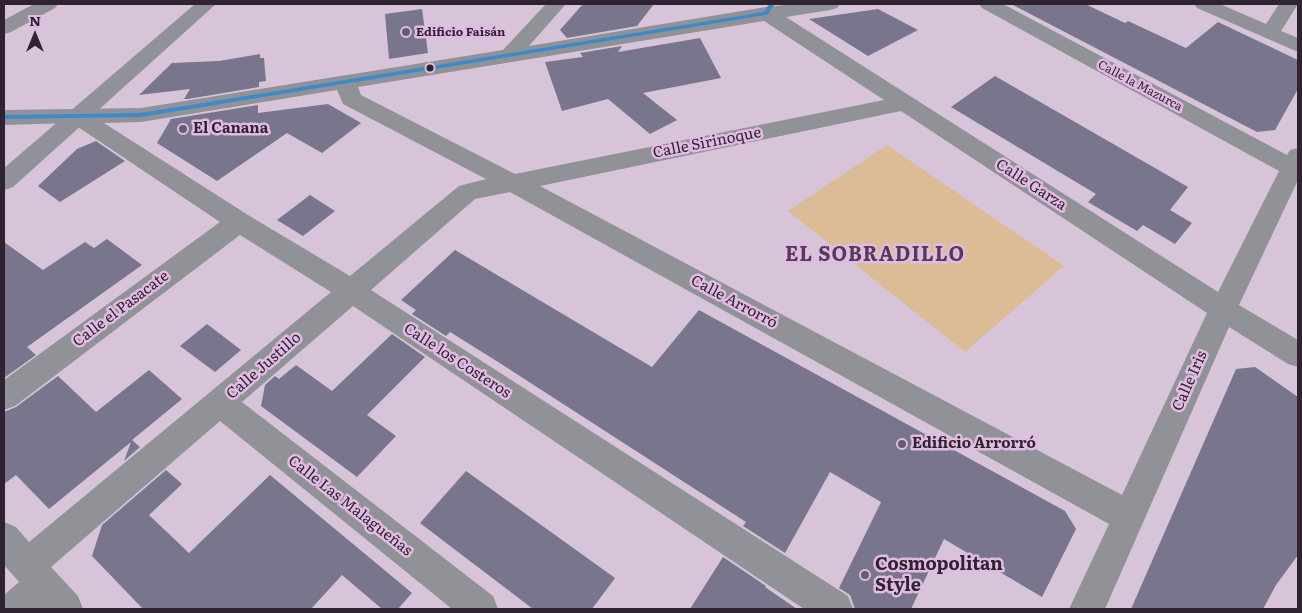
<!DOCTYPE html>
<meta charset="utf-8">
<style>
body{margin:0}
#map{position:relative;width:1302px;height:613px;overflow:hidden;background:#d8c4d9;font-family:Literata,serif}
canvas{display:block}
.frame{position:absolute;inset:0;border:5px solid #302331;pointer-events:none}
.north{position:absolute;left:10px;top:10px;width:50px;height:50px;-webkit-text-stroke:4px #e0bbe2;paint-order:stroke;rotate:0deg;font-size:14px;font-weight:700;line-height:20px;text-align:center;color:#302331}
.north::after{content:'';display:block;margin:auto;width:18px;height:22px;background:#302331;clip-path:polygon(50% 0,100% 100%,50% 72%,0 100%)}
</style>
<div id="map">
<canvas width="1302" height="613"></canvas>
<div class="frame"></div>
<div class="north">N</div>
</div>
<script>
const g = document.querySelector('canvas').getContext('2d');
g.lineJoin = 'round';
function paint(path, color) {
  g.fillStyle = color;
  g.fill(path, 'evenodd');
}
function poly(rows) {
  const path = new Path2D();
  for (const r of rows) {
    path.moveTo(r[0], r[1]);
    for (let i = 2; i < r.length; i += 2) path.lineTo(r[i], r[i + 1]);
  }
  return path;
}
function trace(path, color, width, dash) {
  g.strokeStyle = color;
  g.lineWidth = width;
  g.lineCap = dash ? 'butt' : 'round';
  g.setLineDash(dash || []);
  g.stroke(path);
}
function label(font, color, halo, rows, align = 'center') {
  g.font = font + ' Literata,serif';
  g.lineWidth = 5;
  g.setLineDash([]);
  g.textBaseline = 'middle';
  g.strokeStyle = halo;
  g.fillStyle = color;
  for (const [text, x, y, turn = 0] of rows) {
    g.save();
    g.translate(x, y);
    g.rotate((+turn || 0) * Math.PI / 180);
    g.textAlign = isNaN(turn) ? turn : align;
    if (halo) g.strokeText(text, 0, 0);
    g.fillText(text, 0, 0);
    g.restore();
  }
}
paint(poly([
 [887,145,1064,266,965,352,788,211]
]), '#dbbc97');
paint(poly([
 [583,4,654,4,637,26,567,38,560,30],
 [1011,4,1085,4,1125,23,1128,21,1186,48,1218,22,1298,60,1298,89,1275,130,1257,132],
 [422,9,428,53,389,59,385,14],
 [878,9,918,30,868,56,809,19],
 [700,38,721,78,643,93,677,120,650,134,608,99,562,111,545,62,583,57,580,53,622,46,618,52],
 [260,54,260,58,264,58,266,81,259,82,259,87,188,99,184,99,190,89,139,95,172,63,219,61],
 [995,76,1188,187,1170,210,1192,223,1175,244,1143,225,1137,231,1088,202,1096,194,951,107],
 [328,104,361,123,322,153,287,133,217,181,157,143,171,119,258,105,258,113],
 [96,141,125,161,60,202,38,186,77,149],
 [310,195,335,211,303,236,277,220],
 [107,239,142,265,27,347,36,355,4,378,4,242,43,270,85,242,94,248],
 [455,250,652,367,699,310,1065,511,1076,529,1042,597,944,539,911,609,855,609,850,595,839,588,881,502,830,472,785,553,743,526,746,522,495,360,450,332,446,336,412,314,416,310,401,300],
 [207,324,241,350,215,372,180,346],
 [392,334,425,357,367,415,396,436,357,477,261,406,265,385,275,376,279,379,296,365,332,391],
 [1255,367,1298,397,1298,555,1276,585,1263,609,1131,609,1236,369],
 [149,370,182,399,132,440,140,447,124,461,131,442,49,509,16,475,4,484,4,412,16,407,58,376,96,412],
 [166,470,182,484,149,515,189,553,270,475,412,593,398,609,382,609,342,575,311,609,143,609,92,556,102,525],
 [466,471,615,578,592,609,533,609,420,523],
 [723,557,766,586,765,587,797,609,690,609]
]), '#78758d');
paint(poly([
 [34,4,58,4,55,8,11,32,4,34,4,20,34,4],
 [546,4,566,4,529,46,766,7,795,4,840,4,837,8,830,10,786,17,1218,292,1279,171,982,8,979,4,1003,4,1287,155,1290,150,1298,148,1298,180,1239,305,1298,340,1298,367,1288,364,1229,327,1105,609,1069,609,1109,524,510,192,475,199,371,290,848,596,853,609,804,609,353,306,242,402,493,596,498,609,452,609,220,421,51,567,78,596,83,609,4,609,4,595,19,582,4,565,4,522,16,527,29,542,331,292,240,235,15,406,4,410,4,380,220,222,72,123,4,125,4,110,141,108,503,50,546,4],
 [764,21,884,100,515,174,361,95,358,87,764,21],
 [337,90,343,104,486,179,459,186,350,276,248,215,104,123,141,122,337,90],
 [901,111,1207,313,1122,495,540,186,901,111],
 [1194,4,1220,4,1266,24,1279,4,1298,4,1281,31,1298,38,1298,52,1197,8,1194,4]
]), '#919198');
paint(poly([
 [195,4,216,4,13,187,4,190,4,168,195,4]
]), '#919199');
paint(poly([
 [769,4,775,4,768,14,766,15,141,117,4,119,4,115,141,113,764,12,769,4]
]), '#3e8ac7');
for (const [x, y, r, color] of [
 [406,32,5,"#6b5b6c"],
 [430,68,4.5,"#302331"],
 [183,129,5,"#6b5b6c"],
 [902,444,5,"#6b5b6c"],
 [865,575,5,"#6b5b6c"]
]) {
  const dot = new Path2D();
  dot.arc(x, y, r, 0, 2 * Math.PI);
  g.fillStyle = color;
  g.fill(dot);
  trace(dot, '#e0bbe2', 2);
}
label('bold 12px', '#302331', '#e0bbe2', [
 ["Edificio Faisán",416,32]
], 'left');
label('12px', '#302331', '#e0bbe2', [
 ["Calle la Mazurca",1140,86,28]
]);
label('bold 15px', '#302331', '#e0bbe2', [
 ["El Canana",193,129],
 ["Edificio Arrorró",912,444]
], 'left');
label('15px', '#302331', '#e0bbe2', [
 ["Calle Sirinoque",707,143,-11],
 ["Calle Garza",1031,185,33],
 ["Calle Arrorró",734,302,28],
 ["Calle el Pasacate",121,309,-37],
 ["Calle los Costeros",457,361,33],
 ["Calle Justillo",264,366,-41],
 ["Calle Iris",1190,381,-66],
 ["Calle Las Malagueñas",350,506,38]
]);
label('bold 18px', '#302331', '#e0bbe2', [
 ["Cosmopolitan",875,565],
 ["Style",875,586]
], 'left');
g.letterSpacing = '1px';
label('bold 20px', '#57395a', '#e0bbe2', [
 ["EL SOBRADILLO",875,255]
]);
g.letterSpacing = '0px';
</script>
